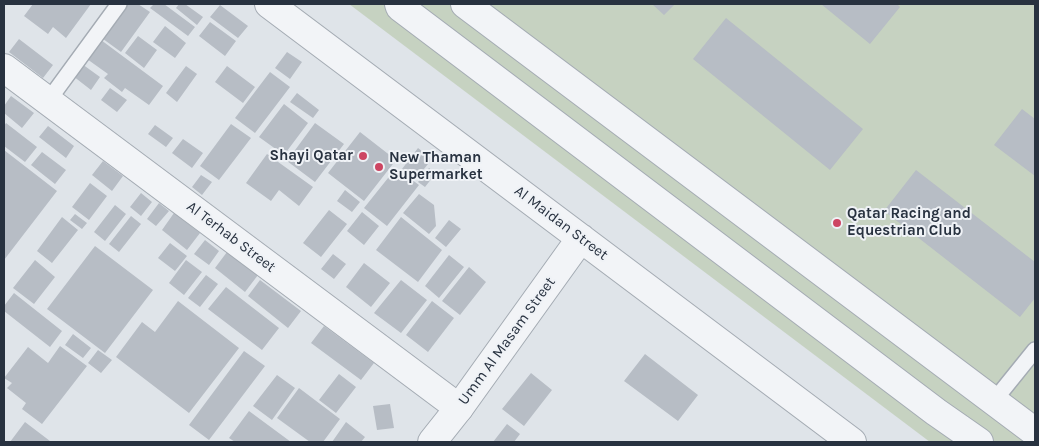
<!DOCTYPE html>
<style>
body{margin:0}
#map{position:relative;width:1039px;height:446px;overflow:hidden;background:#dfe4e9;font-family:Karla,sans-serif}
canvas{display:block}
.frame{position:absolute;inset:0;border:5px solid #283240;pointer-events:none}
</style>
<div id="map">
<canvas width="1039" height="446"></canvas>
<div class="frame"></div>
</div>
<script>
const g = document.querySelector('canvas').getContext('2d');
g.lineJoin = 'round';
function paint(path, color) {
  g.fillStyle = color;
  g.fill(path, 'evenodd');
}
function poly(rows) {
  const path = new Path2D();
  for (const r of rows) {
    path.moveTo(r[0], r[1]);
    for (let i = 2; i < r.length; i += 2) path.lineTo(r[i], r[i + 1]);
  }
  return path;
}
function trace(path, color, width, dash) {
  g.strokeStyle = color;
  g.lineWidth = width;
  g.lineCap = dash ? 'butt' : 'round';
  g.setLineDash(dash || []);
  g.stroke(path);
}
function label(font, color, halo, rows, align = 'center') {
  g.font = font + ' Karla,sans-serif';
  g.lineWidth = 4;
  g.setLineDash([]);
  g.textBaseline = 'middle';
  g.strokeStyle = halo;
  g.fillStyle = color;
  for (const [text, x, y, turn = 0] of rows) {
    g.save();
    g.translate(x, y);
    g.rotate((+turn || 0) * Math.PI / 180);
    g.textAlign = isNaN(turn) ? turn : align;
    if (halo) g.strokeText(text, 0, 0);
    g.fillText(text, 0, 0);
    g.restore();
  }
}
paint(poly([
 [349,4,1035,4,1035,442,930,442]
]), '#c6d2c1');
paint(poly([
 [33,4,91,4,66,38,53,27,48,34,24,16],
 [124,4,138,4,150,12,121,52,99,36],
 [154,4,164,4,195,27,188,36,150,8],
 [179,4,185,4,203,17,197,25,176,8],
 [652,4,675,4,664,15],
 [821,4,897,4,900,7,870,44],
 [220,5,248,26,238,38,210,17],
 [726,18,863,129,830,170,693,59],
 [210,22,236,41,225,56,199,36],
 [165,26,186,43,175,58,153,42],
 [138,36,157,50,144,68,125,53],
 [19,39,53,65,43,78,9,52],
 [101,40,163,86,149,105,125,88,122,92,104,78,108,74,87,59],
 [287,52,302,62,290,79,275,68],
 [82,64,100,77,91,90,73,76],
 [186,66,197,74,177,102,166,93],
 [227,66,255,87,243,103,215,82],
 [270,72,290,87,255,133,235,118],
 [110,88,127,100,117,112,101,100],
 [297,93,319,110,313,118,290,102],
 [11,96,34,113,22,128,4,113,4,106],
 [284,104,308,123,284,155,259,137],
 [1022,109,1035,119,1035,176,994,145],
 [6,123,37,147,25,162,4,146,4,126],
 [315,123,344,144,315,182,287,161],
 [231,124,251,138,219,180,200,166],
 [155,125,173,138,166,147,148,134],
 [48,126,74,146,66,158,39,137],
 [360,132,396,160,364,201,328,173],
 [183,139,203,153,192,168,172,153],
 [418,148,432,159,416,179,402,169],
 [4,150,57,191,4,260],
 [42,152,66,170,55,184,31,165],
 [267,154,313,187,299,206,279,190,271,201,246,183],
 [103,161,123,176,112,191,92,175],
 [396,168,419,185,387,226,364,208],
 [429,168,436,173,425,187,418,182],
 [916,170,1035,262,1035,298,1020,317,884,211],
 [201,175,212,182,202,195,192,187],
 [90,183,107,196,89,220,72,207],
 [345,190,360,202,352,212,337,201],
 [141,193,152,202,141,216,130,207],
 [419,194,434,205,436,226,429,234,403,213],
 [159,203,169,211,156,226,147,219],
 [115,205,126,214,105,241,94,232],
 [329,210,347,224,321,257,303,243],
 [362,212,379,226,364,245,347,231],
 [174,213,200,233,187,250,162,230],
 [75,214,87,223,82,229,70,220],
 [131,216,141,224,119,252,109,244],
 [62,217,78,230,52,263,37,251],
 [401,217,442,250,418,282,376,250],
 [449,220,461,229,446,247,435,238],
 [205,240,219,251,209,265,194,254],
 [170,243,187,256,175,271,158,258],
 [95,246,153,290,105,353,47,309],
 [227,252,258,275,245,292,215,268],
 [333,254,346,264,334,279,321,269],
 [449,255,464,267,439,298,425,286],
 [35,260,55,277,34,304,13,288],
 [186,260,202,272,184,295,169,283],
 [364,263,390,283,371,307,346,287],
 [469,267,486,282,460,315,442,301],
 [206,275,218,284,200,307,188,298],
 [260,280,301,311,288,328,248,296],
 [401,280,427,300,401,333,374,313],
 [226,287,279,328,262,350,208,309],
 [14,293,62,331,50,347,4,311,4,306],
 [178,301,239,348,189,413,116,357,142,322,155,332],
 [432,301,454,318,428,352,406,335],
 [324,326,374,363,361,380,311,343],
 [73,334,91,348,83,358,65,345],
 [60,346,87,366,42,424,22,409,26,403,7,388,12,383,4,378,28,347,48,363],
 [98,350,112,360,101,373,88,363],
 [244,351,265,366,209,440,189,425],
 [645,354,698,395,678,421,624,381],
 [531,373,552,390,524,426,502,409],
 [339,374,356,387,336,413,319,400],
 [277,375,295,388,272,420,253,406],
 [299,388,340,419,323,442,310,442,277,418],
 [390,404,394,428,377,430,373,406],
 [249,411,291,442,235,442,229,438],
 [25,422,50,441,49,442,10,442],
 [346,422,365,437,361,442,332,442],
 [507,424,520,434,514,442,493,442]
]), '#b7bdc5');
const service = poly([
 [48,101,119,4],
 [993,402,1035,350]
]);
const minor = poly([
 [399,4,400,7,936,412,979,442],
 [465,4,1035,432],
 [4,68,459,408]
]);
const tertiary = poly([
 [269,4,852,442],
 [432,442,459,408,581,238]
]);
trace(service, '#a4abb3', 18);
trace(minor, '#a4abb3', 30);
trace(tertiary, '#a4abb3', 30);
trace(service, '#f2f4f7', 15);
trace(minor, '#f2f4f7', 28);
trace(tertiary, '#f2f4f7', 28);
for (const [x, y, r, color] of [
 [363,156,5,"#cd4562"],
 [379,167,5,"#cd4562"],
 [837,223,5,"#cd4562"]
]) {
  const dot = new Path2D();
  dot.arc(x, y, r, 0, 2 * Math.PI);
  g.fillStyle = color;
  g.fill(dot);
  trace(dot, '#eff2f6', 2);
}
label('bold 15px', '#283240', '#eff2f6', [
 ["Shayi Qatar",353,156,"right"],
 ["New Thaman",389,158],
 ["Supermarket",389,175],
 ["Qatar Racing and",847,214],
 ["Equestrian Club",847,231]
], 'left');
label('15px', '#283240', '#eff2f6', [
 ["Al Maidan Street",561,223,37],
 ["Al Terhab Street",231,237,37],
 ["Umm Al Masam Street",507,341,-54]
]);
</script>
